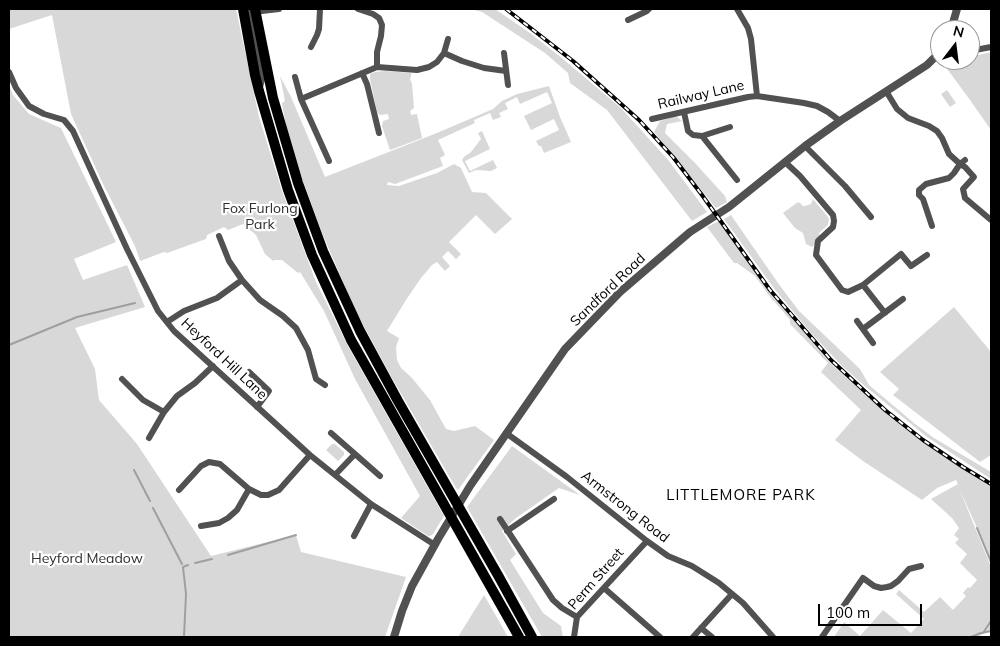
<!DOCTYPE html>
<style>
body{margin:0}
#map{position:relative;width:1000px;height:646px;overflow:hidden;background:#fff;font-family:Mulish,sans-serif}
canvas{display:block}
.frame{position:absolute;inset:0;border:10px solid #000;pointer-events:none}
.north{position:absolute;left:930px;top:20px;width:50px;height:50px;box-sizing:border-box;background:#fff;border:1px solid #999;border-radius:50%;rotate:15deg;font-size:14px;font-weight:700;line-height:20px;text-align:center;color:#000}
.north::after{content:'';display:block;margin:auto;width:18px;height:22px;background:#000;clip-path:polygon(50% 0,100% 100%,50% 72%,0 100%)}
.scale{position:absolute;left:818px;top:604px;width:104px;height:22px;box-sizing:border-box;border:2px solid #000;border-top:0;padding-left:6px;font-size:15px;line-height:18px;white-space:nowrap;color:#000;-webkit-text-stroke:4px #fff;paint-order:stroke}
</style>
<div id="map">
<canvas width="1000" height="646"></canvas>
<div class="frame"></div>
<div class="north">N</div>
<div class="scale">100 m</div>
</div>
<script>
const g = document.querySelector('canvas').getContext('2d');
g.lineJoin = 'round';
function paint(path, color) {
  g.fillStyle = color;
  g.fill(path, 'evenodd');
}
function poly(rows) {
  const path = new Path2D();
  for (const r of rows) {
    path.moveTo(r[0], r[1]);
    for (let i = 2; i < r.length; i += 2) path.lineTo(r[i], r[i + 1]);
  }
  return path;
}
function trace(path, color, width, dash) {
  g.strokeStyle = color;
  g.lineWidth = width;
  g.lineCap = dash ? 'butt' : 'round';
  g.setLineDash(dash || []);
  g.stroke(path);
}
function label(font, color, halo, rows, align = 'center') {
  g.font = font + ' Mulish,sans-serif';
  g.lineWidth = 4.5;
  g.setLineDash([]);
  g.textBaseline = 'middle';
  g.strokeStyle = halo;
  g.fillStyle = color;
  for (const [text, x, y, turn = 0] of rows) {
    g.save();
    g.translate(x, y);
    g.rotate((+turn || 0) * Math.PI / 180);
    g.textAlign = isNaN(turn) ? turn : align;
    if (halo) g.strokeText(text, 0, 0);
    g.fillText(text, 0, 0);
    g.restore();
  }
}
paint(poly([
 [9,9,236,9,259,117,282,191,316,282,349,348,444,516,433,534,430,536,428,536,401,518,420,496,355,379,324,311,300,272,298,273,282,260,274,260,273,261,265,254,256,235,243,224,228,230,224,227,207,235,206,239,167,253,164,252,140,261,135,246,104,186,71,114,52,15,9,29],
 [471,9,495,9,530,33,563,59,621,108,669,161,707,212,692,221,607,110,570,83,568,73,545,53,482,12],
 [991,52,991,130,970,100,945,66,959,60,970,60,970,57],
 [385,71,411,73,411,77,410,78,411,82,412,84,414,108,410,111,411,115,417,114,422,138,390,150,382,126,383,121,389,119,388,114,380,115,377,112,370,79,370,74,375,72],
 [280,76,291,97,325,177,437,133,493,109,502,101,517,94,549,86,560,117,571,142,544,153,541,146,539,146,536,141,559,130,554,119,531,130,524,116,552,103,547,92,520,104,517,97,505,103,508,109,499,113,501,117,493,120,490,113,474,120,475,123,438,140,445,155,440,158,443,166,395,184,388,182,387,185,399,186,437,173,454,164,461,168,472,192,486,193,512,219,495,234,476,215,449,242,461,254,456,259,448,251,442,257,450,266,445,271,437,262,432,265,421,278,406,300,387,331,399,338,396,347,397,360,401,368,412,378,430,400,446,429,454,431,475,426,494,440,458,490,456,488,392,378,357,314,322,233,292,151,287,132,282,103,285,101],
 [9,85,13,95,29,114,61,128,116,242,74,259,83,280,127,265,145,307,75,328,95,369,99,400,137,444,211,556,296,535,301,552,406,577,385,637,9,637],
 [947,90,956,103,950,107,941,94],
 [676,116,682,121,667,124,665,133,695,163,725,196,727,202,716,208,654,132,660,121],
 [482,131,490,149,465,161,470,171,493,160,497,168,491,171,476,170,469,173,462,160,464,157,471,152,481,139,478,133],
 [813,199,828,217,829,220,828,225,819,233,820,236,815,244,812,247,806,244,803,233,795,228,783,213,798,202,800,203,803,206,805,206,811,204],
 [731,215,778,283,799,311,860,369,869,385,914,423,934,438,991,472,991,479,927,437,866,387,842,366,811,333,776,291,724,219],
 [719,221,829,362,889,416,991,487,991,564,982,539,959,488,991,567,991,630,977,637,834,637,844,622,860,636,883,610,911,633,924,619,896,594,899,590,924,612,940,597,953,610,966,596,963,593,968,587,970,588,977,580,960,563,967,554,955,543,959,539,954,535,959,528,952,518,931,499,958,484,956,480,937,488,922,500,863,461,835,440,861,410,821,372,828,363,790,324,790,320,774,301,773,301,755,276,737,263,734,263,707,227],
 [954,307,991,352,991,455,980,462,893,395,899,389,880,372],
 [332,444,335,444,344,452,344,455,338,461,326,450],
 [512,446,580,495,559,488,516,518,502,531,516,554,510,560,543,613,561,626,563,637,542,637,467,507],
 [484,595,508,637,458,637]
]), '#d8d8d8');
trace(poly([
 [9,345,77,317,135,303],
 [134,470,150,501],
 [153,508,182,564],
 [977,528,991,562],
 [228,555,296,535],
 [195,563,212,559],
 [983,633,991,621],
 [184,637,186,594,183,567,188,565],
 [971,637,981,633,991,631]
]), '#9f9f9f', 2);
trace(poly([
 [251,9,250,17,262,80,260,87],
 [358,9,373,14,379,18,382,25,381,36,377,52,377,67],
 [737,9,748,28,751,39,757,96],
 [253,12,279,9],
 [628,20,647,11,649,9],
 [311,47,317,35,319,29,320,9],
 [970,51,991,47],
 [444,53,462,61,484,68,506,71],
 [504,53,508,85],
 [9,72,16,88,29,106,44,114,64,120,73,131,127,249,158,311,174,331,310,455,371,504,435,545],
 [362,73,367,84,379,133],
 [295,77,301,99,329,161],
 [886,91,897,109,908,118,929,126,937,131,942,138,949,154,960,164,954,173,949,178,926,184,919,190,919,195,923,199,932,226],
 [301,99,377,67,417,70,429,67,437,62,444,53,448,39],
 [684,112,688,131,693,135,702,136,737,180],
 [652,119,748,97,757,96,804,103,817,106,828,112,840,121],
 [702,136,730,127],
 [805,146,845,186,871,217],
 [965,160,960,164,965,167,974,177,963,189,965,198,991,220],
 [785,162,800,176,833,215,834,221,833,227,818,241,816,255,842,290,848,292,863,285,901,254,911,266,927,255],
 [219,236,229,261,242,280],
 [863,285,885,313],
 [857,321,873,343],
 [167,322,184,311,217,298,242,280,260,300,283,316,296,328,308,350,316,379,325,385],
 [863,329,903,299],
 [249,372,269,391,257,407],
 [122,379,143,400,164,412,177,396,195,383,213,366],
 [331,433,355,454,335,475],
 [506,433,567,477,647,541,668,556,692,566,719,583,743,603,773,637],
 [149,438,164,412],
 [355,454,380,476],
 [179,490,201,466,209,462,220,464,249,489,261,495,268,495,279,490,310,455],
 [500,519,553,600,562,608,577,617],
 [201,526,219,523,228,518,237,510,249,489],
 [507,531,554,499],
 [354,536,371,504],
 [604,588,660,637],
 [701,628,712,637],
 [574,637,577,617,647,541],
 [693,637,732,594],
 [822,637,863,578,874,586,881,588,887,587,891,586,898,581,909,569,921,566]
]), '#515151', 6);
trace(poly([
 [951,30,957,9],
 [394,637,402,611,412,586,438,539,470,486,565,349,620,292,690,232,729,207,805,146,840,121,927,65,940,52]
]), '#515151', 8);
trace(poly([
 [243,9,255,75,259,91,288,190,312,255,351,340,519,637],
 [255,9,273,98,298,183,323,251,360,331,398,401,499,577,532,637]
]), '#000', 10);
const rail = poly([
 [506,9,573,61,639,120,673,157,702,195,770,290,831,360,885,410,923,440,963,467,991,484]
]);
trace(rail, '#000', 4);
trace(rail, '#fff', 2, [5.5]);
label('14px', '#000', '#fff', [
 ["Railway Lane",701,95,-13],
 ["Sandford Road",608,290,-44],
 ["Heyford Hill Lane",224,359,43],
 ["Armstrong Road",625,507,38],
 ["Perm Street",596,579,-49]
]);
label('14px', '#2f2f2f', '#fff', [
 ["Fox Furlong",260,209],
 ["Park",260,225],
 ["Heyford Meadow",87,559]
]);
g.letterSpacing = '1px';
label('15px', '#000', '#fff', [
 ["LITTLEMORE PARK",741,495]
]);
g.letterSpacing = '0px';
</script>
